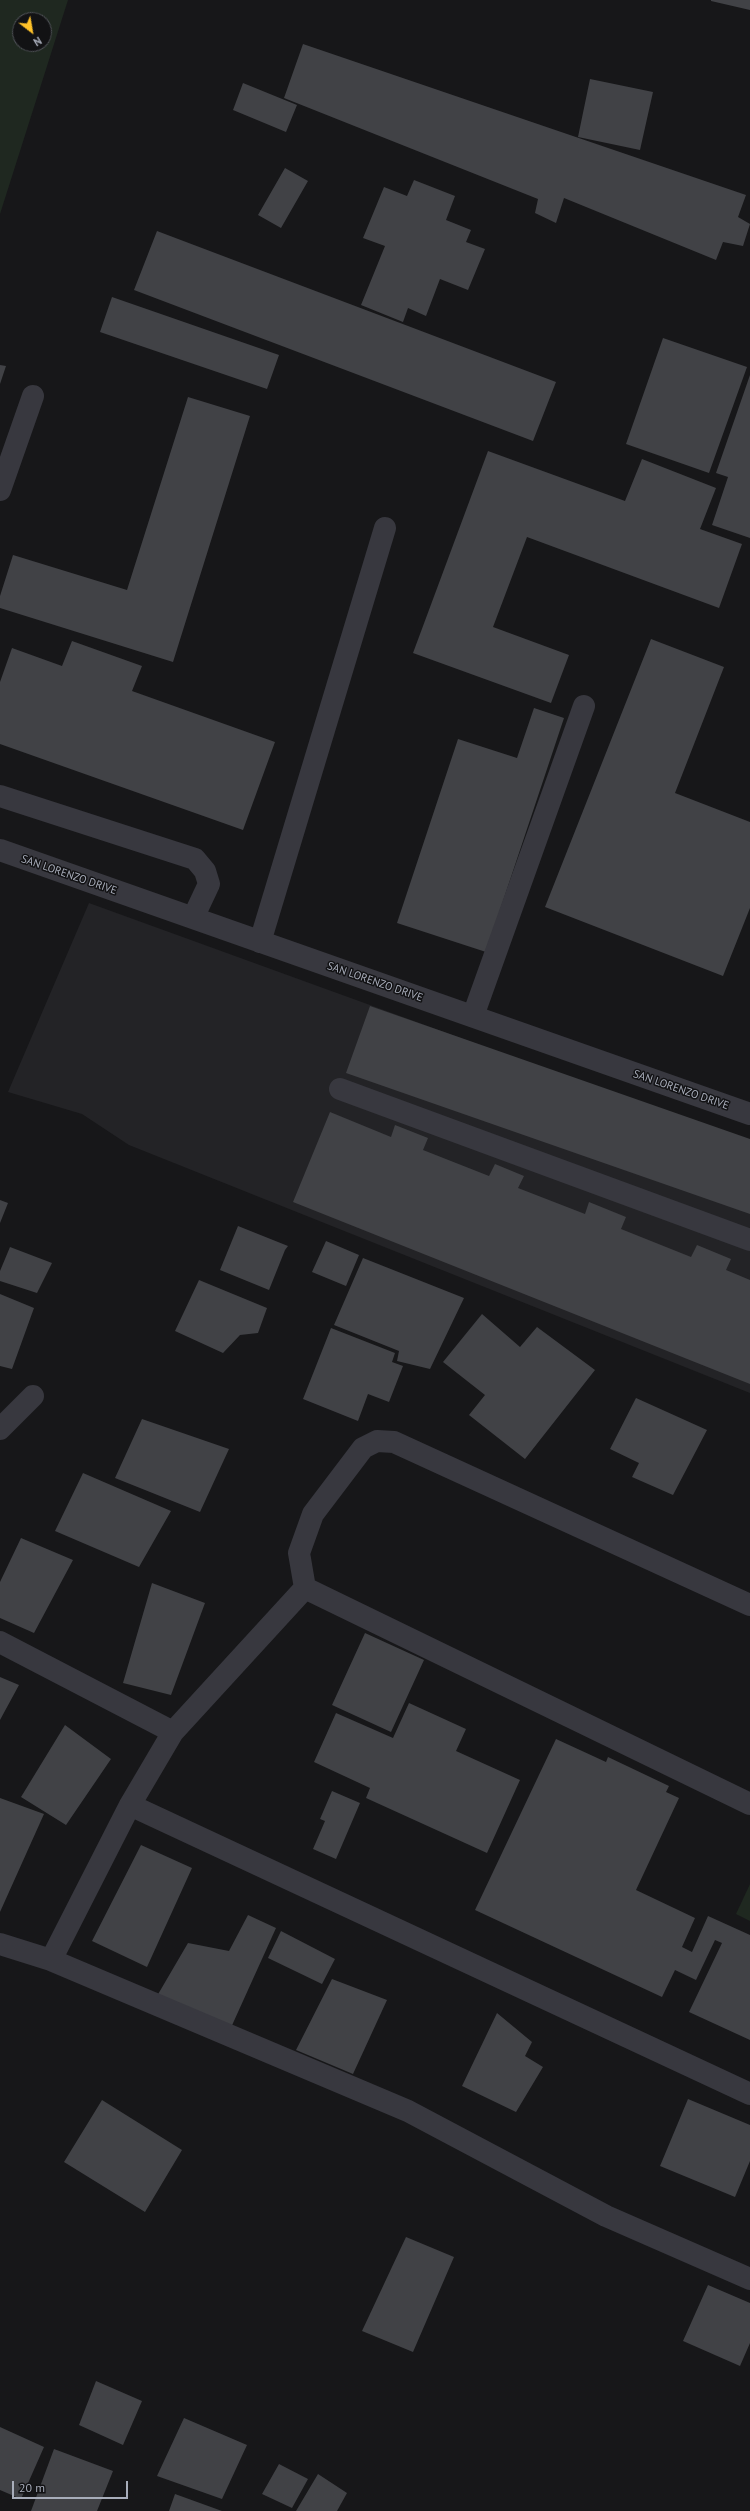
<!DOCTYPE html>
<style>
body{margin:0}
#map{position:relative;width:750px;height:2511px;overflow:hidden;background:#171719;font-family:"PT Sans",sans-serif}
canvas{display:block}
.north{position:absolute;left:12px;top:12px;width:40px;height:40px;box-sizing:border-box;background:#121214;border:1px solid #4e5056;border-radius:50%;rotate:149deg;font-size:11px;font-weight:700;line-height:16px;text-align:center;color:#a8adba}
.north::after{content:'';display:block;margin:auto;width:14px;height:18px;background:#ffc229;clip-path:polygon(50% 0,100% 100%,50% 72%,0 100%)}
.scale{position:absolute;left:12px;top:2481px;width:116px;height:18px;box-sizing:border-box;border:2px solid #a8adba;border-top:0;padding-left:5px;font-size:12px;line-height:14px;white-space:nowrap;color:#a8adba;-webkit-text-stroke:3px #121214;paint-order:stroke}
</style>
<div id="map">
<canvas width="750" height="2511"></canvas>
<div class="north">N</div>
<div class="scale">20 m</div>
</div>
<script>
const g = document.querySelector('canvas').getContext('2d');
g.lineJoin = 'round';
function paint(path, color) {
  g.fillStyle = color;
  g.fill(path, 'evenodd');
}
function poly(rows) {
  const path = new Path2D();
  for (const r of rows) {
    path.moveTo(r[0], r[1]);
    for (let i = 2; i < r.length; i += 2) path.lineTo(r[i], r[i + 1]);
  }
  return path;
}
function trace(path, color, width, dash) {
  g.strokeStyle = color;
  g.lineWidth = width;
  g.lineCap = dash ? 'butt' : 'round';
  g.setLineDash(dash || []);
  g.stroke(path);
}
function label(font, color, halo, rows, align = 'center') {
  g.font = font + ' "PT Sans",sans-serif';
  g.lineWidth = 3;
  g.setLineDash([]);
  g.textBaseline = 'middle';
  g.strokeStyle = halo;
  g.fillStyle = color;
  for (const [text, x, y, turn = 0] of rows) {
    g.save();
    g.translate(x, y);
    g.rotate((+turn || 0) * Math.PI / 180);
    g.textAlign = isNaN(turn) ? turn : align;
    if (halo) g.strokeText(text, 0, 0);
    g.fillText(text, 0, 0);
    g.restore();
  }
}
paint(poly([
 [89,903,750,1143,750,1393,129,1145,82,1114,8,1092]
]), '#232326');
paint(poly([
 [0,0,68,0,0,214],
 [20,20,44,20,44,44,20,44],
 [750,1884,750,1921,736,1914]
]), '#1f2820');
paint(poly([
 [711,0,750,0,750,10,711,1],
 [303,44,746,195,738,217,750,224,743,246,723,242,716,260,564,198,556,223,535,213,538,199,284,98],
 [590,79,653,92,640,150,578,137],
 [243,83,297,105,286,132,233,110],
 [285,168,308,181,281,228,258,215],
 [414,180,455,196,446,220,471,230,466,242,485,249,468,290,440,279,426,316,408,308,403,322,361,305,385,246,363,238,384,187,407,196],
 [157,231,556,382,533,441,134,290],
 [112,297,279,355,267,389,100,332],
 [663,338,747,367,709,473,626,444],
 [0,365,6,366,0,384],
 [750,375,750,538,712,525,728,477,716,473],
 [188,397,250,416,173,662,0,608,0,596,13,555,127,590],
 [488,451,625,501,642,459,716,488,700,529,742,544,719,608,527,537,493,627,569,655,551,703,413,653],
 [651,639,724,667,675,793,750,822,750,908,723,976,545,907],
 [72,641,142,666,132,691,275,742,243,830,0,744,0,682,12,648,62,666],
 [534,708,564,718,486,952,397,923,458,739,517,758],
 [370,1006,750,1139,750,1214,346,1073],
 [330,1112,391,1137,395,1125,428,1138,423,1150,489,1176,495,1164,524,1176,518,1188,585,1214,589,1202,626,1217,621,1229,691,1257,697,1245,731,1259,726,1270,750,1280,750,1384,293,1202],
 [0,1200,8,1203,0,1223],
 [238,1226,288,1246,285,1250,269,1290,220,1270],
 [326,1241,359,1255,346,1286,312,1272],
 [10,1247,52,1263,37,1293,0,1281,0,1271],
 [363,1258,464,1298,430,1369,397,1361,399,1351,334,1325],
 [199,1280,267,1308,258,1333,240,1335,223,1353,175,1331],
 [0,1294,34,1308,12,1369,0,1366],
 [482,1314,520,1347,537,1327,595,1370,525,1459,469,1415,485,1395,443,1362],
 [331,1328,395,1353,392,1362,403,1366,389,1402,368,1394,358,1421,303,1399],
 [636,1398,707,1430,673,1495,632,1477,639,1463,610,1449],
 [142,1419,229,1449,200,1512,115,1478],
 [83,1473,171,1511,139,1567,55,1531],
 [21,1538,73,1560,34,1633,0,1618,0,1582],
 [152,1583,205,1603,171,1695,123,1683],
 [365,1633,424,1660,391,1732,332,1705],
 [0,1677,19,1685,0,1720],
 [409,1703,466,1729,456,1751,520,1780,487,1853,366,1798,370,1788,314,1762,336,1713,393,1738],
 [65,1725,111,1759,66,1825,21,1797],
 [556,1739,606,1762,608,1757,669,1786,666,1792,679,1798,636,1890,695,1918,682,1947,692,1952,708,1916,750,1935,750,2040,689,2012,722,1943,715,1940,696,1980,675,1970,662,1997,475,1910],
 [332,1791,360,1803,336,1859,313,1849,325,1821,320,1819],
 [0,1798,44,1814,0,1912],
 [141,1845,192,1868,147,1967,92,1941],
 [248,1915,276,1928,229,2032,157,1996,188,1943,229,1951],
 [281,1931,335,1959,322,1984,268,1958],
 [332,1979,387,2000,353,2074,296,2050],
 [497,2013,532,2042,525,2056,543,2067,516,2112,462,2086],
 [688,2099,750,2125,750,2161,735,2197,660,2166],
 [102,2100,182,2150,145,2212,64,2162],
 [406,2237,454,2257,413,2352,362,2331],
 [708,2285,750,2303,750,2343,740,2366,683,2341],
 [96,2381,142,2401,123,2445,79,2425],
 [184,2418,247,2445,222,2499,157,2476],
 [0,2427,44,2447,21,2499,0,2490],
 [54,2449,113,2471,97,2511,31,2511],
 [279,2464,308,2479,292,2508,262,2494],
 [318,2474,347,2493,337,2511,296,2511],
 [175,2494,222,2511,169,2511]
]), '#414246');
trace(poly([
 [0,490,33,396],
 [0,796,195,859,205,871,209,884,193,918],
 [0,850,750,1114],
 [260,942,385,528],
 [473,1016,584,706],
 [340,1089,750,1240],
 [0,1429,33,1396],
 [305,1588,750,1804],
 [0,1642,173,1732],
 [130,1805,750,2094],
 [0,1944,51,1960,408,2111,606,2216,750,2279],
 [51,1960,130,1805,173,1732,305,1588,299,1553,313,1514,363,1448,377,1441,394,1442,750,1605]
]), '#38383f', 22);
label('11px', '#a8adba', '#121214', [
 ["SAN LORENZO DRIVE",69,875,19],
 ["SAN LORENZO DRIVE",375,982,19],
 ["SAN LORENZO DRIVE",681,1090,19]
]);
</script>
